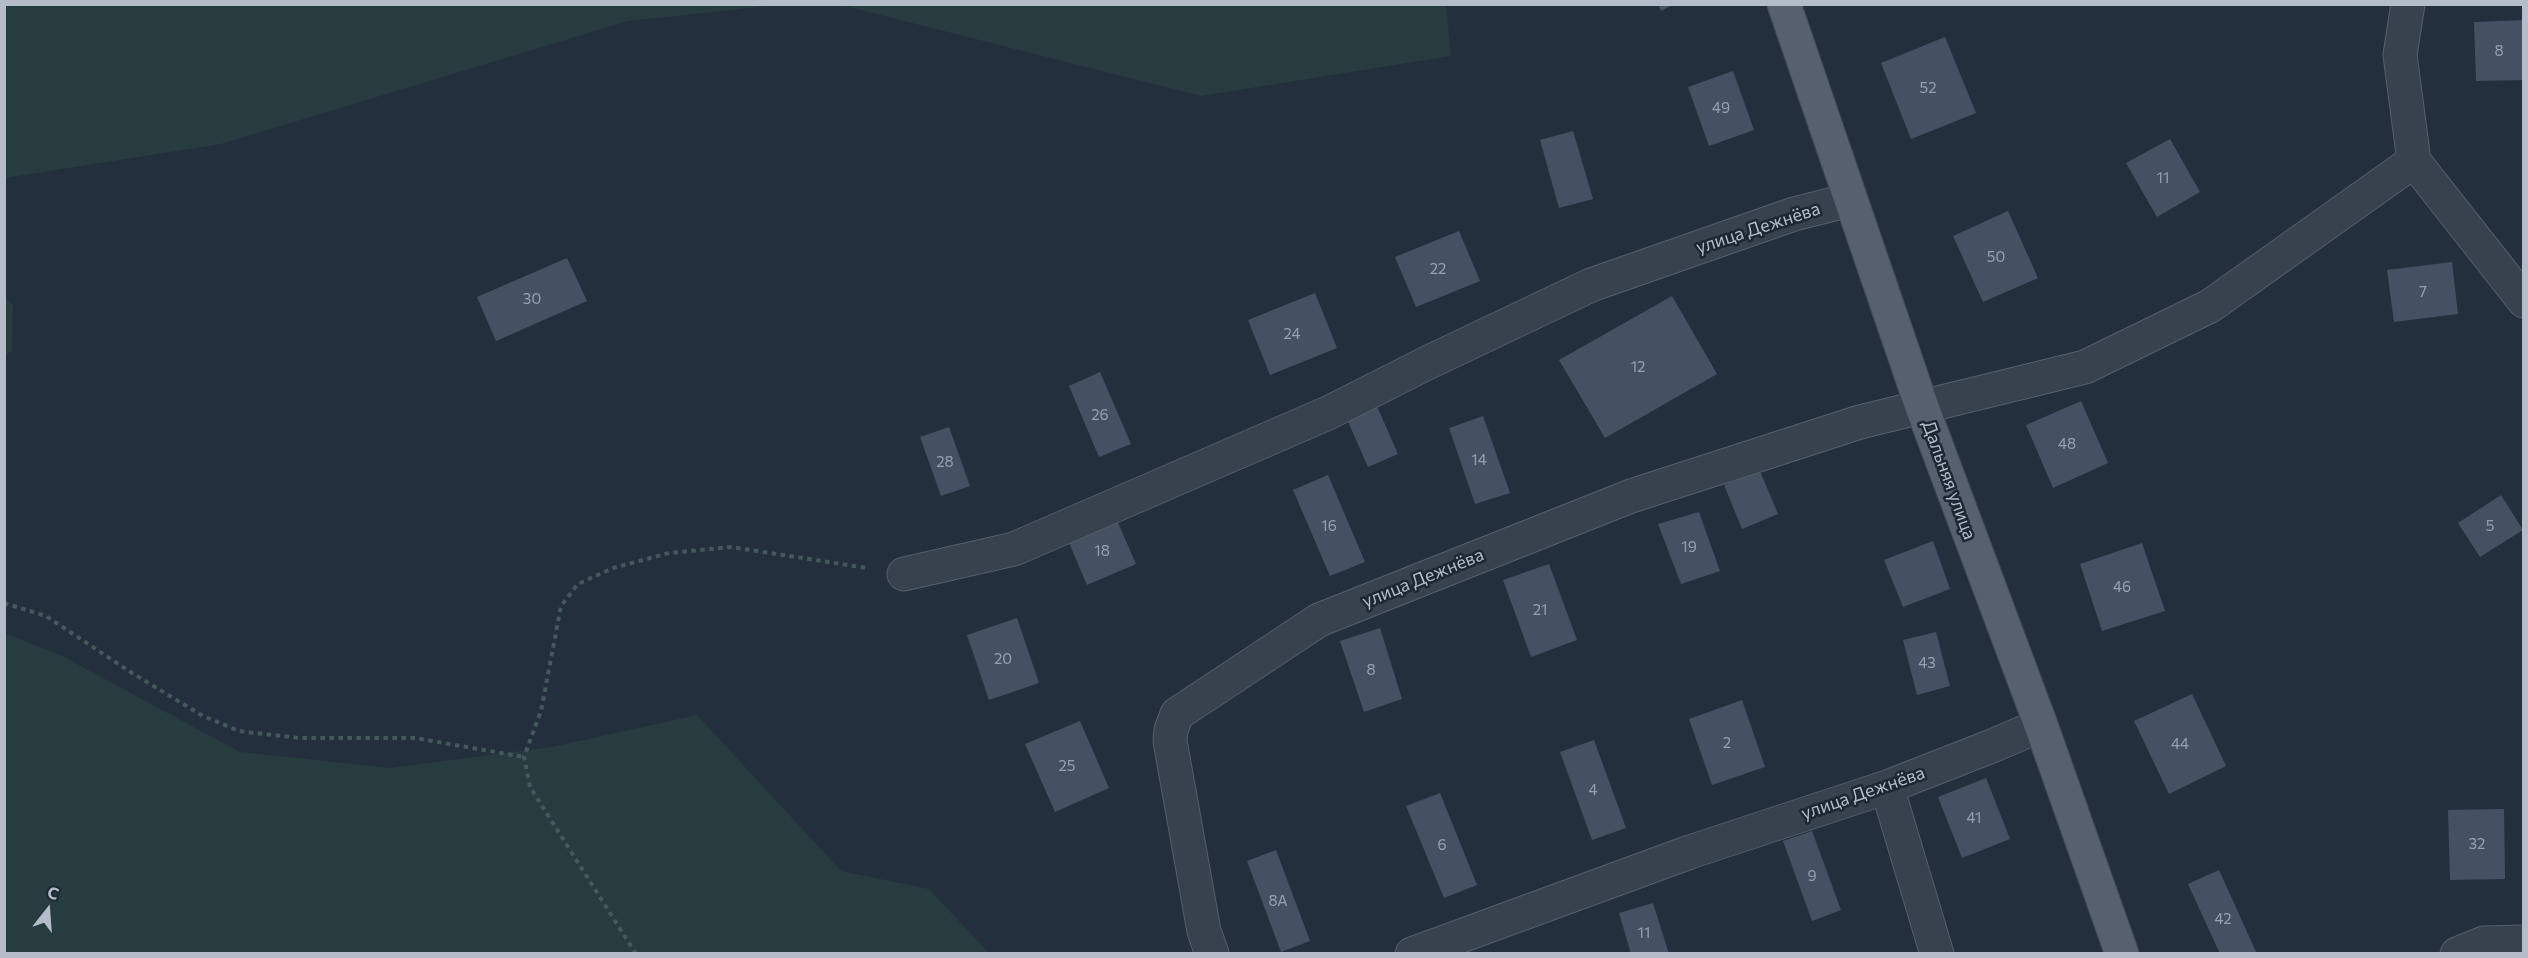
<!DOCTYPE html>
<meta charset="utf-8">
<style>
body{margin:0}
#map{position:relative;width:2528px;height:958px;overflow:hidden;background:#242f3e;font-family:Commissioner,sans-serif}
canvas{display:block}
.frame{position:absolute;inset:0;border:6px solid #b4bcc9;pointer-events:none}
.north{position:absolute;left:18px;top:880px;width:60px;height:60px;-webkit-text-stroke:4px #1d2633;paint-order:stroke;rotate:17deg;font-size:16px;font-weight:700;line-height:24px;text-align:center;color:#b4bcc9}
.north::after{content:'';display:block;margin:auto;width:21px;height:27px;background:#b4bcc9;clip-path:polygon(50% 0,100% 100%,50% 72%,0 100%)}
</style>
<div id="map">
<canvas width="2528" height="958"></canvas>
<div class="frame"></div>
<div class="north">С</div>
</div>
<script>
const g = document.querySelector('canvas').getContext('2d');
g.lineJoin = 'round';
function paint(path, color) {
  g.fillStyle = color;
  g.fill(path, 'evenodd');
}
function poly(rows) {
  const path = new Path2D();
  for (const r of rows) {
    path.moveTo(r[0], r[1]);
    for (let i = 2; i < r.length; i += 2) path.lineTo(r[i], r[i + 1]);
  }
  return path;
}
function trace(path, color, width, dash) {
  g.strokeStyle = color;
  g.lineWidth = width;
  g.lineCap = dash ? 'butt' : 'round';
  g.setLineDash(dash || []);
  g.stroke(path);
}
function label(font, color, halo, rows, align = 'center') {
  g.font = font + ' Commissioner,sans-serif';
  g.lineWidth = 5;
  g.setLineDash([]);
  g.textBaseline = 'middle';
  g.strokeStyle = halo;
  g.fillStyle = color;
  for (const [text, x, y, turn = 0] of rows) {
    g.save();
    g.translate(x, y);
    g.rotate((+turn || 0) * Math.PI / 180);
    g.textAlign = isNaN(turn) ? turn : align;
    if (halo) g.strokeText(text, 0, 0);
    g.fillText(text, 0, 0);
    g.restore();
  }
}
paint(poly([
 [5,4,778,4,778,5,628,21,221,144,5,178],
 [841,5,1446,5,1451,56,1201,96],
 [5,298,13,305,12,351,5,355],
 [4,633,64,657,240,752,390,768,552,747,697,715,841,871,929,889,989,953,5,953]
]), '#263c3f');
paint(poly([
 [1658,4,1674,4,1661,11],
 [2524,20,2524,80,2476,81,2474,22],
 [1945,37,1976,113,1911,139,1881,63],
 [1733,71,1754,130,1709,146,1688,87],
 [1573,131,1593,199,1559,208,1540,140],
 [2170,139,2200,192,2157,217,2126,163],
 [2008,211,2038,278,1983,302,1953,236],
 [1459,231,1480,281,1416,307,1395,257],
 [567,258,587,301,496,341,477,297],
 [2452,262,2458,314,2394,322,2387,270],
 [1315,293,1337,348,1270,375,1248,320],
 [1672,296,1717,374,1605,438,1559,360],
 [1100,372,1131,444,1099,457,1069,386],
 [2081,401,2108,463,2053,488,2026,425],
 [1376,404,1398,454,1368,467,1346,417],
 [1483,416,1510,493,1475,504,1449,428],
 [949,427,970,486,941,496,920,437],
 [1760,471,1778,514,1742,529,1724,485],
 [1328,475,1365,562,1330,576,1293,490],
 [2501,495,2523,530,2480,557,2458,523],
 [1699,512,1720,571,1681,584,1658,524],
 [1116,518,1136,564,1087,585,1067,538],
 [1933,541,1950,589,1903,607,1884,560],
 [2142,543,2165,611,2102,631,2080,564],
 [1549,564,1577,640,1531,657,1503,580],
 [1017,618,1039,683,989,700,967,635],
 [1380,628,1402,699,1364,712,1340,641],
 [1936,632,1950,686,1917,695,1903,640],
 [2192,694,2226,766,2169,794,2134,721],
 [1742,700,1765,767,1712,785,1689,719],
 [1080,721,1109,788,1055,812,1025,744],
 [1594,740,1626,828,1592,840,1560,752],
 [1986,778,2010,839,1962,858,1938,797],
 [1440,793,1477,885,1444,898,1406,806],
 [2504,809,2505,879,2450,880,2448,810],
 [1812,831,1841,910,1812,921,1783,841],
 [1276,850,1310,941,1281,952,1247,861],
 [2219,870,2257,954,2220,954,2188,884],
 [1653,903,1669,954,1631,954,1619,913]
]), '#455162');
const street = poly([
 [2408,4,2400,55,2414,161,2524,301],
 [904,574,1014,549,1328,413,1427,363,1591,285,1794,214,1850,200],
 [1887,787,1937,954],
 [1212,954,1204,931,1170,741,1171,730,1177,714,1319,620,1631,496,1860,422,2085,367,2210,306,2414,161],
 [1412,954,1690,852,1887,787,1992,746,2041,725],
 [2457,954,2484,943,2524,942]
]);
const primary = poly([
 [1784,4,1922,407,2041,725,2122,954]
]);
trace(street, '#565f6c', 35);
trace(primary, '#414a57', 35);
trace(poly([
 [4,603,46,616,132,673,203,716,239,731,299,738,415,738,524,757],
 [636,954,530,787,524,757,541,711,561,606,578,584,613,568,669,553,731,547,867,568]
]), '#44595c', 4, [4.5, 4.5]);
trace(street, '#38414e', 33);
trace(primary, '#56606e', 33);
label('15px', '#98a1af', null, [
 ["8",2499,51],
 ["52",1928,88],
 ["49",1721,108],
 ["11",2163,178],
 ["50",1996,257],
 ["22",1438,269],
 ["7",2423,292],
 ["30",532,299],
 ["24",1292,334],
 ["12",1638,367],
 ["26",1100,415],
 ["48",2067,444],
 ["14",1479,460],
 ["28",945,462],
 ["16",1329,526],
 ["5",2490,526],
 ["19",1689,547],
 ["18",1102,551],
 ["46",2122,587],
 ["21",1540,610],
 ["20",1003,659],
 ["43",1927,663],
 ["8",1371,670],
 ["2",1727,743],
 ["44",2180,744],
 ["25",1067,766],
 ["4",1593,790],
 ["41",1974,818],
 ["32",2477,844],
 ["6",1442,845],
 ["9",1812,876],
 ["8А",1278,901],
 ["42",2223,919],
 ["11",1644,933]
]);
label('18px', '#b4bcc9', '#1d2633', [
 ["улица Дежнёва",1758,228,-18],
 ["Дальняя улица",1949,480,70],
 ["улица Дежнёва",1423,578,-22],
 ["улица Дежнёва",1863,793,-19]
]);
</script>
